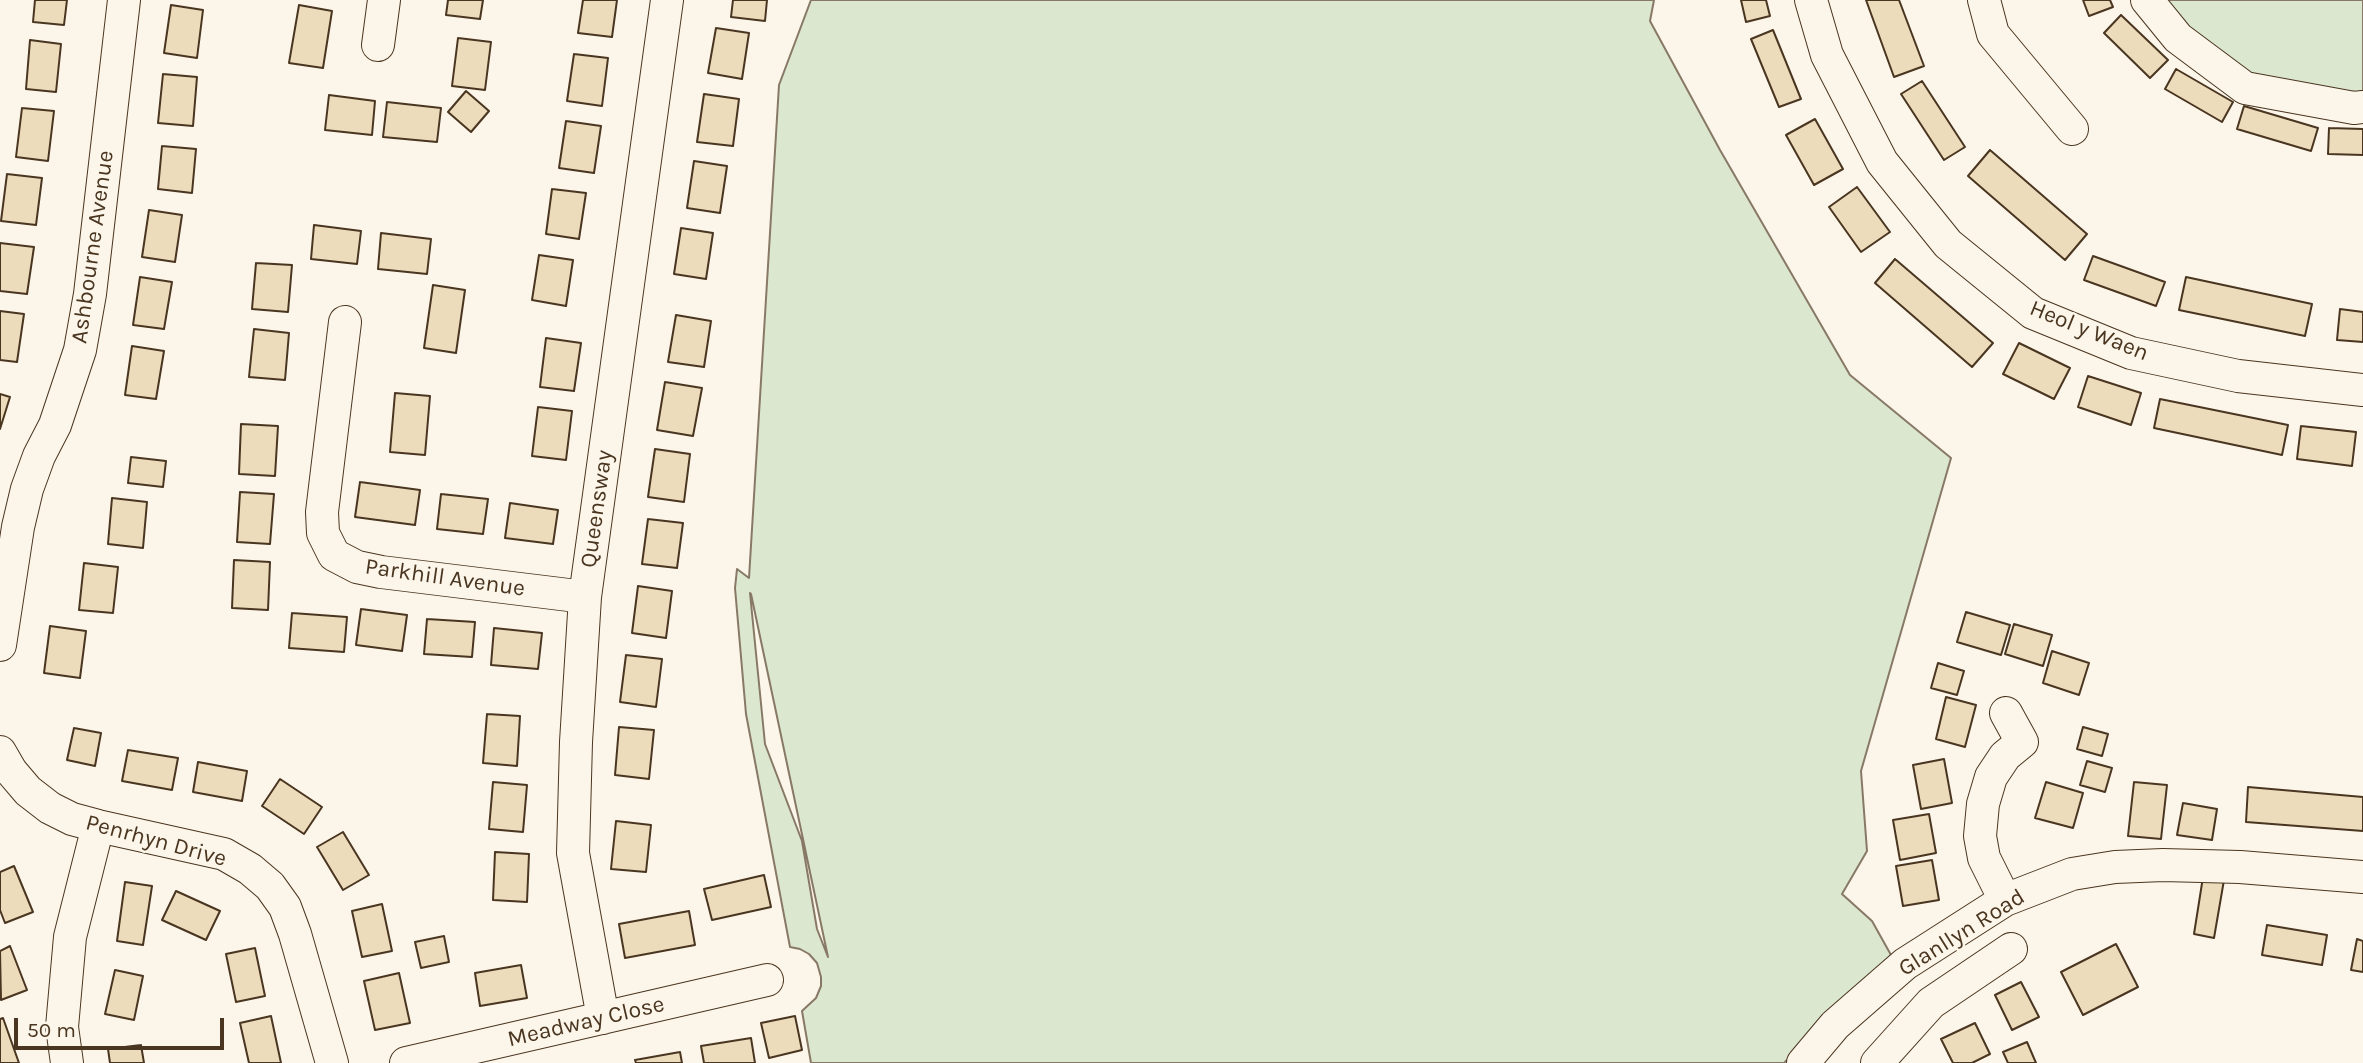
<!DOCTYPE html>
<style>
body{margin:0}
#map{position:relative;width:2363px;height:1063px;overflow:hidden;background:#fbf6e9;font-family:Karla,sans-serif}
canvas{display:block}
.scale{position:absolute;left:14px;top:1018px;width:210px;height:32px;box-sizing:border-box;border:4px solid #4a3520;border-top:0;padding-left:9px;font-size:21px;line-height:24px;white-space:nowrap;color:#4a3520;-webkit-text-stroke:5px #fbf6e9;paint-order:stroke}
</style>
<div id="map">
<canvas width="2363" height="1063"></canvas>
<div class="scale">50 m</div>
</div>
<script>
const g = document.querySelector('canvas').getContext('2d');
g.lineJoin = 'round';
function paint(path, color) {
  g.fillStyle = color;
  g.fill(path, 'evenodd');
}
function poly(rows) {
  const path = new Path2D();
  for (const r of rows) {
    path.moveTo(r[0], r[1]);
    for (let i = 2; i < r.length; i += 2) path.lineTo(r[i], r[i + 1]);
  }
  return path;
}
function trace(path, color, width, dash) {
  g.strokeStyle = color;
  g.lineWidth = width;
  g.lineCap = dash ? 'butt' : 'round';
  g.setLineDash(dash || []);
  g.stroke(path);
}
function label(font, color, halo, rows, align = 'center') {
  g.font = font + ' Karla,sans-serif';
  g.lineWidth = 5;
  g.setLineDash([]);
  g.textBaseline = 'middle';
  g.strokeStyle = halo;
  g.fillStyle = color;
  for (const [text, x, y, turn = 0] of rows) {
    g.save();
    g.translate(x, y);
    g.rotate((+turn || 0) * Math.PI / 180);
    g.textAlign = isNaN(turn) ? turn : align;
    if (halo) g.strokeText(text, 0, 0);
    g.fillText(text, 0, 0);
    g.restore();
  }
}
const green = poly([
 [811,0,1654,0,1650,21,1720,150,1850,375,1951,458,1861,771,1867,851,1842,894,1872,921,1891,955,1784,1063,811,1063,802,1011,816,998,821,986,821,977,817,963,809,954,800,949,790,947,746,714,735,588,737,569,749,578,779,85,811,0],
 [750,593,751,594,828,957,817,929,802,841,765,744,750,593],
 [2147,0,2363,0,2363,107,2245,88,2147,0]
]);
paint(green, '#dce7d0');
trace(green, '#887966', 2);
const building = poly([
 [35,0,67,0,64,25,33,22,35,0],
 [448,0,483,0,480,19,446,15,448,0],
 [583,0,617,0,612,37,578,33,583,0],
 [733,0,767,0,765,21,731,17,733,0],
 [1741,0,1766,0,1770,16,1746,22,1741,0],
 [1866,0,1899,0,1924,66,1894,77,1866,0],
 [2083,0,2110,0,2113,7,2089,16,2083,0],
 [171,5,203,10,197,58,164,53,171,5],
 [299,5,332,11,323,68,289,63,299,5],
 [2121,15,2168,60,2150,78,2104,33,2121,15],
 [716,28,749,33,742,79,708,73,716,28],
 [1773,30,1801,99,1779,107,1751,39,1773,30],
 [458,38,491,42,485,90,452,86,458,38],
 [30,40,61,44,56,92,26,89,30,40],
 [574,54,608,58,602,106,567,101,574,54],
 [2176,69,2233,102,2222,122,2165,89,2176,69],
 [163,74,197,77,193,126,158,123,163,74],
 [1922,81,1965,147,1944,160,1901,94,1922,81],
 [466,91,489,111,471,132,448,112,466,91],
 [704,94,739,99,733,146,697,142,704,94],
 [329,95,375,101,372,135,325,130,329,95],
 [387,102,441,108,437,142,383,137,387,102],
 [2244,106,2318,128,2311,151,2237,129,2244,106],
 [22,108,54,111,48,161,16,157,22,108],
 [1815,119,1843,169,1814,185,1786,135,1815,119],
 [566,121,601,126,594,173,559,168,566,121],
 [2329,128,2363,129,2363,155,2328,154,2329,128],
 [162,146,196,149,192,193,158,189,162,146],
 [1990,150,2087,234,2065,260,1968,176,1990,150],
 [694,161,727,166,720,213,687,208,694,161],
 [7,174,42,178,36,225,1,221,7,174],
 [1857,187,1890,232,1861,252,1829,207,1857,187],
 [552,189,586,193,579,239,546,234,552,189],
 [149,210,182,215,175,262,142,257,149,210],
 [314,225,361,231,357,264,311,259,314,225],
 [681,228,713,233,706,279,674,274,681,228],
 [381,233,431,239,427,274,378,269,381,233],
 [0,243,34,247,27,294,0,291,0,243],
 [539,255,573,260,566,306,532,300,539,255],
 [2093,256,2165,282,2156,306,2084,280,2093,256],
 [1895,259,1993,343,1972,367,1875,283,1895,259],
 [256,263,292,265,288,312,252,309,256,263],
 [140,277,172,282,164,329,133,325,140,277],
 [2186,277,2312,304,2305,336,2179,310,2186,277],
 [433,285,465,290,456,353,424,348,433,285],
 [2340,309,2363,312,2363,342,2337,340,2340,309],
 [0,311,24,314,17,362,0,360,0,311],
 [676,315,711,321,704,367,668,362,676,315],
 [254,329,289,333,285,380,249,377,254,329],
 [546,338,581,343,574,391,540,387,546,338],
 [2019,343,2070,368,2054,399,2003,374,2019,343],
 [132,346,164,351,156,399,125,395,132,346],
 [2088,376,2141,393,2131,425,2078,407,2088,376],
 [665,382,702,388,693,436,657,430,665,382],
 [395,393,430,396,425,455,390,452,395,393],
 [0,394,10,397,0,429,0,394],
 [2160,399,2288,425,2282,455,2154,428,2160,399],
 [538,407,572,411,566,460,532,456,538,407],
 [241,424,278,426,275,476,239,474,241,424],
 [2301,426,2356,432,2352,466,2297,459,2301,426],
 [655,449,690,454,684,502,648,497,655,449],
 [131,457,166,461,163,487,128,483,131,457],
 [360,482,420,490,415,525,355,517,360,482],
 [240,492,274,494,270,544,237,542,240,492],
 [441,494,488,499,483,534,437,529,441,494],
 [112,498,147,502,143,548,108,544,112,498],
 [510,503,558,510,553,544,505,538,510,503],
 [648,519,683,523,677,568,642,564,648,519],
 [234,560,270,562,268,610,232,608,234,560],
 [84,563,118,567,113,613,79,610,84,563],
 [638,586,672,591,666,638,632,633,638,586],
 [361,609,407,615,402,651,356,645,361,609],
 [1966,612,2010,625,2001,655,1957,642,1966,612],
 [292,613,347,617,344,652,289,648,292,613],
 [427,619,475,622,472,657,424,654,427,619],
 [2014,624,2052,635,2043,666,2005,654,2014,624],
 [50,626,86,631,80,678,44,673,50,626],
 [494,628,542,633,538,669,491,665,494,628],
 [2052,651,2089,663,2079,695,2043,683,2052,651],
 [626,655,662,659,656,707,620,702,626,655],
 [1938,663,1964,671,1957,695,1931,688,1938,663],
 [1946,697,1976,705,1965,747,1936,739,1946,697],
 [487,714,520,716,517,766,483,763,487,714],
 [619,727,654,730,649,779,615,775,619,727],
 [2083,727,2108,734,2102,756,2077,749,2083,727],
 [74,728,101,733,95,766,67,760,74,728],
 [128,750,178,758,172,790,122,781,128,750],
 [1944,759,1952,803,1921,809,1913,765,1944,759],
 [2087,761,2112,768,2105,792,2080,785,2087,761],
 [198,762,247,771,242,801,193,792,198,762],
 [280,779,322,807,304,834,262,806,280,779],
 [493,782,527,785,523,832,489,829,493,782],
 [2046,782,2083,793,2073,828,2035,818,2046,782],
 [2134,782,2167,785,2161,839,2128,836,2134,782],
 [2248,787,2363,797,2363,831,2246,822,2248,787],
 [2183,803,2217,809,2212,840,2177,835,2183,803],
 [1929,814,1936,853,1900,860,1893,820,1929,814],
 [616,821,651,825,646,872,611,869,616,821],
 [343,832,369,875,343,890,317,847,343,832],
 [495,852,529,854,527,902,493,900,495,852],
 [1932,860,1939,900,1903,906,1896,866,1932,860],
 [14,866,33,912,5,923,0,910,0,872,14,866],
 [764,875,771,907,712,920,704,889,764,875],
 [2203,877,2224,880,2214,938,2194,934,2203,877],
 [125,882,152,886,143,945,117,941,125,882],
 [176,891,220,911,206,940,162,920,176,891],
 [382,904,392,951,362,957,352,911,382,904],
 [689,911,695,945,625,958,619,924,689,911],
 [2267,925,2327,935,2322,965,2262,955,2267,925],
 [444,936,449,962,421,968,415,942,444,936],
 [2357,939,2363,941,2363,972,2351,970,2357,939],
 [2116,944,2138,987,2083,1015,2061,972,2116,944],
 [10,946,27,990,1,1000,0,951,10,946],
 [255,948,265,996,236,1002,226,954,255,948],
 [521,965,527,998,480,1006,475,973,521,965],
 [115,970,143,976,134,1020,105,1014,115,970],
 [399,973,410,1023,375,1030,364,981,399,973],
 [2021,982,2039,1017,2012,1030,1995,995,2021,982],
 [271,1016,281,1063,249,1063,240,1023,271,1016],
 [795,1016,802,1050,769,1058,761,1023,795,1016],
 [3,1018,19,1063,0,1063,0,1019,3,1018],
 [1975,1023,1990,1054,1972,1063,1953,1063,1941,1039,1975,1023],
 [751,1038,755,1063,704,1063,701,1046,751,1038],
 [2027,1042,2036,1063,2008,1063,2003,1052,2027,1042],
 [141,1045,144,1063,110,1063,108,1049,141,1045],
 [680,1052,682,1063,636,1063,635,1060,680,1052]
]);
paint(building, '#ecdcbc');
trace(building, '#4a3520', 2);
const minor = poly([
 [1811,0,1827,55,1882,162,1948,244,2033,313,2131,353,2238,376,2363,390],
 [1984,0,1993,34,2072,129],
 [2147,0,2178,38,2245,88,2354,108,2363,107],
 [378,45,384,0],
 [345,322,322,512,323,533,334,555,357,567,381,572,585,597],
 [0,645,18,527,27,489,39,456,55,425,80,350,90,294,124,0],
 [0,752,11,771,28,791,50,808,72,819,98,826,224,854,250,869,270,886,285,907,295,934,332,1063],
 [2005,900,1984,858,1980,836,1983,804,1991,777,2005,756,2022,742,2006,713],
 [603,1018,573,853,576,742,585,597,667,0],
 [67,1063,62,1027,70,937,98,826],
 [406,1063,767,980],
 [1803,1063,1835,1025,1905,964,2005,900,2072,874,2115,867,2163,865,2240,867,2363,877],
 [1877,1063,1931,1003,2011,949]
]);
trace(minor, '#4a3520', 34);
trace(minor, '#fbf6e9', 32);
label('23px', '#4a3520', '#fbf6e9', [
 ["Ashbourne Avenue",93,247,-82],
 ["Heol y Waen",2089,331,22],
 ["Queensway",597,509,-82],
 ["Parkhill Avenue",445,578,8],
 ["Penrhyn Drive",156,841,15],
 ["Glanllyn Road",1962,933,-32],
 ["Meadway Close",586,1022,-13]
]);
</script>
